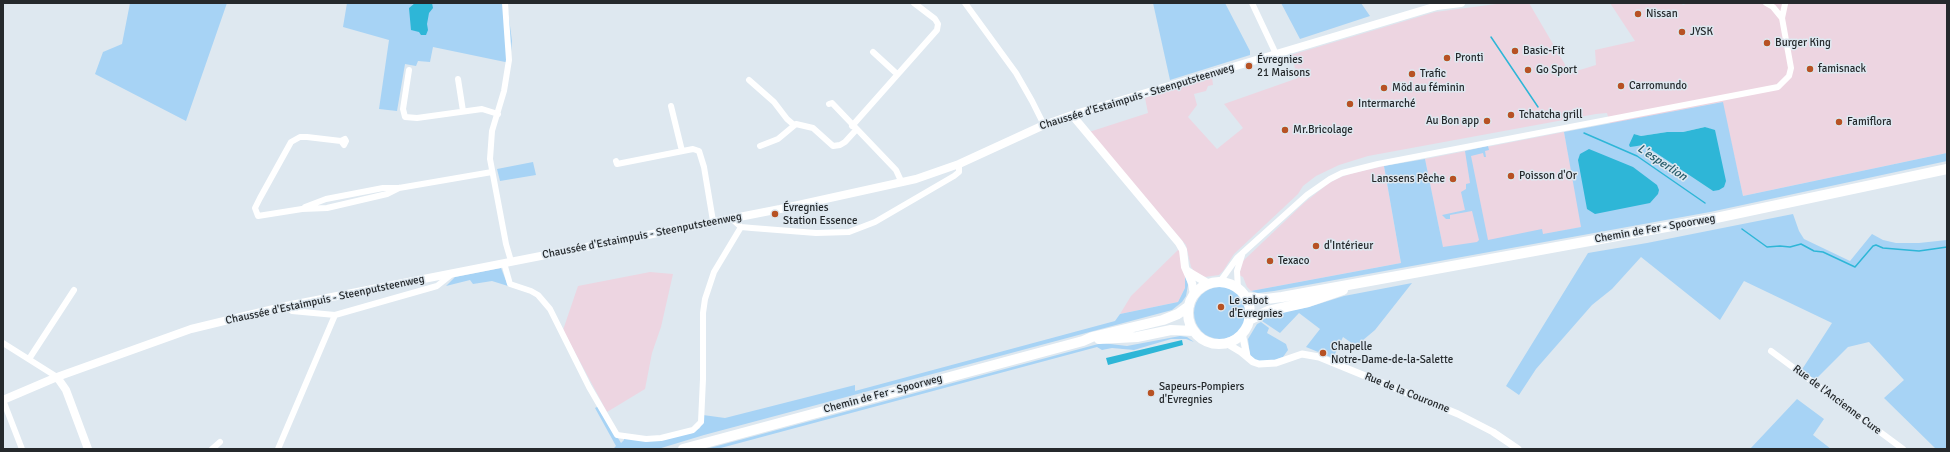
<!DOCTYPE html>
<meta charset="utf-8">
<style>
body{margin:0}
#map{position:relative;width:1950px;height:452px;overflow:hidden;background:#dee8f0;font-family:Signika,sans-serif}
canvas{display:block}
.frame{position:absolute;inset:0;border:4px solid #25292c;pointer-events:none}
</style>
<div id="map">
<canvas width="1950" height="452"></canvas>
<div class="frame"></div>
</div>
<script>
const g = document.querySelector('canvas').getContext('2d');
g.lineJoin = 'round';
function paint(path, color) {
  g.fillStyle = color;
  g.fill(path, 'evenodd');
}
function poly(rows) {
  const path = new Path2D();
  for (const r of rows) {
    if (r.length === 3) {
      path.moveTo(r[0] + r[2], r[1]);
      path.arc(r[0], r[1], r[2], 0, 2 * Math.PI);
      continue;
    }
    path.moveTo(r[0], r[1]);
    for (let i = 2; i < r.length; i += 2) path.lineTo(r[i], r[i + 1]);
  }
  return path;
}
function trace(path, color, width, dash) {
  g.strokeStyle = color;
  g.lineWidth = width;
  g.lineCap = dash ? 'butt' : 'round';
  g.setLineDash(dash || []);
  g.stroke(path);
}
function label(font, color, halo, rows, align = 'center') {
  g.font = font + ' Signika,sans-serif';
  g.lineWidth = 3;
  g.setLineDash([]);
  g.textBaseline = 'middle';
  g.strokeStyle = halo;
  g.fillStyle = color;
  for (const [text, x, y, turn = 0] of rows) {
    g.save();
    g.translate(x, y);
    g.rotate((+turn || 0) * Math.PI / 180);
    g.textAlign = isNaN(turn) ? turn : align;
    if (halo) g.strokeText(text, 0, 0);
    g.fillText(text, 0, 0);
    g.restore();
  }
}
paint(poly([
 [1504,3,1529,3,1570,73,1596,65,1595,50,1635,41,1610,3,1681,3,1683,5,1688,3,1947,3,1947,153,1743,196,1722,102,1610,124,1607,113,1596,114,1368,156,1339,165,1316,176,1303,186,1298,194,1234,254,1223,271,1219,275,1205,277,1195,272,1191,267,1186,245,1089,132,1148,113,1145,98,1212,77,1213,85,1208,86,1206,91,1194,94,1197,105,1188,117,1217,149,1243,128,1224,104,1298,78,1291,55,1435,12],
 [1564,132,1582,227,1444,253,1425,159],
 [1384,166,1401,263,1251,291,1247,287,1243,277,1239,275,1243,261,1304,203,1329,183,1341,177,1353,173],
 [1180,248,1185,274,1185,288,1178,302,1120,314,1131,296],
 [650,272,673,274,661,327,652,353,645,389,607,412,563,330,578,286]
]), '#edd5e1');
paint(poly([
 [130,3,227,3,186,121,95,74,103,52,122,44],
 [347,3,507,3,512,41,510,63,433,47,430,62,418,61,416,66,405,64,397,111,379,109,389,40,343,27],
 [1153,3,1225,3,1250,51,1250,55,1170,80],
 [1281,3,1361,3,1370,16,1300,39],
 [1723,102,1743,196,1947,153,1947,161,1710,212,1274,291,1258,293,1251,291,1401,263,1384,166,1425,159,1443,247,1477,242,1479,240,1472,211,1450,215,1450,219,1446,219,1442,215,1465,210,1461,192,1466,189,1466,184,1470,183,1465,151,1488,146,1489,150,1485,151,1486,157,1484,157,1483,153,1471,156,1488,240,1542,229,1543,234,1581,227,1564,132],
 [1705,127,1715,131,1713,191,1644,145,1637,146,1634,134,1641,136,1667,132,1683,132],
 [533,162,536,175,500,181,497,169],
 [1793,214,1799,231,1804,239,1850,261,1872,234,1883,240,1896,243,1919,243,1947,240,1947,449,1936,449,1884,398,1904,380,1869,342,1848,347,1814,381,1801,371,1832,323,1744,281,1720,320,1641,257,1612,289,1592,305,1536,369,1519,395,1506,386,1588,253,1647,243],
 [501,268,508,286,492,281,473,284,470,280,446,286,455,277],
 [1185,274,1188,285,1186,296,1182,302,1172,310,704,435,658,449,613,449,616,446,595,408,599,406,621,443,624,440,624,437,651,441,692,433,700,428,703,415,725,418,855,385,855,391,1115,321,1120,314,1178,302,1185,288],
 [1412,283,1375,330,1356,346,1343,337,1333,358,1306,347,1320,329,1299,313,1280,333,1262,321,1265,318,1288,311,1309,307,1344,296],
 [1220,313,26],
 [1261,322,1269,328,1267,333,1286,344,1288,350,1283,357,1271,361,1257,361,1250,355,1248,339,1257,324],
 [1180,336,1187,337,1194,342,1186,339,1171,339,1134,350,1112,348,1102,350,1097,347,717,449,706,449,1102,343,1127,346],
 [1797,399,1824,419,1813,435,1831,449,1750,449]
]), '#a7d3f5');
paint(poly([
 [415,3,432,3,433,8,429,13,427,24,428,30,426,35,421,35,419,32,411,30,409,8],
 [1705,127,1715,130,1726,181,1724,187,1719,190,1713,191,1644,145,1630,147,1629,145,1634,134,1641,136,1667,132,1683,132],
 [1589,149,1633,167,1657,185,1659,190,1658,194,1650,203,1595,214,1587,209,1578,160,1580,154],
 [1182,340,1183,345,1108,365,1106,358]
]), '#2eb6d7');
trace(poly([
 [1491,37,1538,107],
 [1584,133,1637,156,1705,203],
 [1742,229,1767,247,1780,246,1790,247,1801,244,1814,251,1823,252,1855,267,1873,246,1876,245,1883,248,1919,251,1947,247]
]), '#2eb6d7', 1.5);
trace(poly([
 [505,3,509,60,504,91,492,131,490,159,506,244,511,261],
 [965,3,1016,73,1032,101,1044,125],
 [1252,3,1276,54],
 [1766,3,1773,7,1782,18],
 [873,52,897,74],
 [409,70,403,109,405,117,417,118,482,109,498,114],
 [458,79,463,111],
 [749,80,774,102,787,119,794,125],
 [829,104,832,103,896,170,902,183],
 [671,106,682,151],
 [852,126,937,30,938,24,935,19,914,3],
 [341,141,344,145,346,141,345,139,341,141,307,137,300,137,291,142,260,198,255,208,258,216,302,209,327,208,387,194,399,188],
 [760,146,778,139,796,124,813,128,833,146,840,145,845,142,856,130],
 [616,161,617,164,693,149,699,151,704,167,713,221],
 [305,207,326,199,383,188,399,188,492,172],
 [731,218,741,227,752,228,816,233,849,232,875,222,954,176,959,172,959,164],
 [504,263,510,284,531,291,538,295,550,309,589,387,617,435,646,439,661,438,693,430,701,422,703,379,703,313,705,299,714,272,741,227],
 [1219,283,1237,258,1307,195,1330,179,1342,173,1378,164,1778,87,1789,76,1791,68,1782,18,1785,4],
 [1238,289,1237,271,1242,255],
 [286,306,292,311,335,315,437,286,452,274],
 [3,343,57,377],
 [1771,351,1903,449],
 [29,359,74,290],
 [3,400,22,449],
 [212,449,220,442],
 [278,449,335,315]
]), '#fff', 6);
trace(poly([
 [1242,333,1247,356],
 [1226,343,1241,352,1253,362,1259,364,1276,363,1302,354,1319,357,1458,414,1493,432,1518,449]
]), '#fff', 7);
trace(poly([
 [1072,115,1179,243,1183,250,1185,267,1192,283,1194,295],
 [1187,271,1209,284],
 [57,377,66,390,88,449],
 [3,400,57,377,191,329,286,306,780,209,916,179,959,164,1044,125,1072,115,1437,6,1461,3]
]), '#fff', 8);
trace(poly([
 [1219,313,31],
 [1245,297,1266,299,1282,297,1716,218,1947,169],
 [1249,320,1268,311,1308,302,1343,290],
 [1099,339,1137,337,1171,330,1194,331],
 [683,449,1083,341,1092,337,1163,320,1178,314,1189,306]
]), '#fff', 10);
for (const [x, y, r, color] of [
 [1638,14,4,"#b75224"],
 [1682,32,4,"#b75224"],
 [1767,43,4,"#b75224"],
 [1515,51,4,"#b75224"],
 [1447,58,4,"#b75224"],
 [1249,66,4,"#b75224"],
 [1810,69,4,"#b75224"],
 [1528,70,4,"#b75224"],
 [1412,74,4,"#b75224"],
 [1621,86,4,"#b75224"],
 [1384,88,4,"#b75224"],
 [1350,104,4,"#b75224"],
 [1511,115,4,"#b75224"],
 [1487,121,4,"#b75224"],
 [1839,122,4,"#b75224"],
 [1285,130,4,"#b75224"],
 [1511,176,4,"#b75224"],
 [1453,179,4,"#b75224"],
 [775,214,4,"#b75224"],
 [1316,246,4,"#b75224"],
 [1270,261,4,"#b75224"],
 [1221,307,4,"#b75224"],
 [1323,353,4,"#b75224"],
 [1151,393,4,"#b75224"]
]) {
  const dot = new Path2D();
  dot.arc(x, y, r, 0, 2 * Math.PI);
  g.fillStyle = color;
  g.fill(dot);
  trace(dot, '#dee8f0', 1.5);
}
label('11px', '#25292c', '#dee8f0', [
 ["Nissan",1646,14],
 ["JYSK",1690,32],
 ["Burger King",1775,43],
 ["Basic-Fit",1523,51],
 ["Pronti",1455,58],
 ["Évregnies",1257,60],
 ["21 Maisons",1257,73],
 ["famisnack",1818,69],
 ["Go Sport",1536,70],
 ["Trafic",1420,74],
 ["Carromundo",1629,86],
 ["Möd au féminin",1392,88],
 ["Intermarché",1358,104],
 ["Tchatcha grill",1519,115],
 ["Au Bon app",1479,121,"right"],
 ["Famiflora",1847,122],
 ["Mr.Bricolage",1293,130],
 ["Poisson d'Or",1519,176],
 ["Lanssens Pêche",1445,179,"right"],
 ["Évregnies",783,208],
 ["Station Essence",783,221],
 ["d'Intérieur",1324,246],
 ["Texaco",1278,261],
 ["Le sabot",1229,301],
 ["d'Evregnies",1229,314],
 ["Chapelle",1331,347],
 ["Notre-Dame-de-la-Salette",1331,360],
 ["Sapeurs-Pompiers",1159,387],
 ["d'Evregnies",1159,400]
], 'left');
label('11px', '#25292c', '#dee8f0', [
 ["Chaussée d'Estaimpuis - Steenputsteenweg",1137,97,-17],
 ["Chemin de Fer - Spoorweg",1655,229,-10],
 ["Chaussée d'Estaimpuis - Steenputsteenweg",642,236,-11],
 ["Chaussée d'Estaimpuis - Steenputsteenweg",325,300,-12],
 ["Rue de la Couronne",1407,393,22],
 ["Chemin de Fer - Spoorweg",883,394,-15],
 ["Rue de l'Ancienne Cure",1837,400,37]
]);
label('italic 12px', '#285c6b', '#dee8f0', [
 ["L'esperlion",1662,163,33]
]);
</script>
